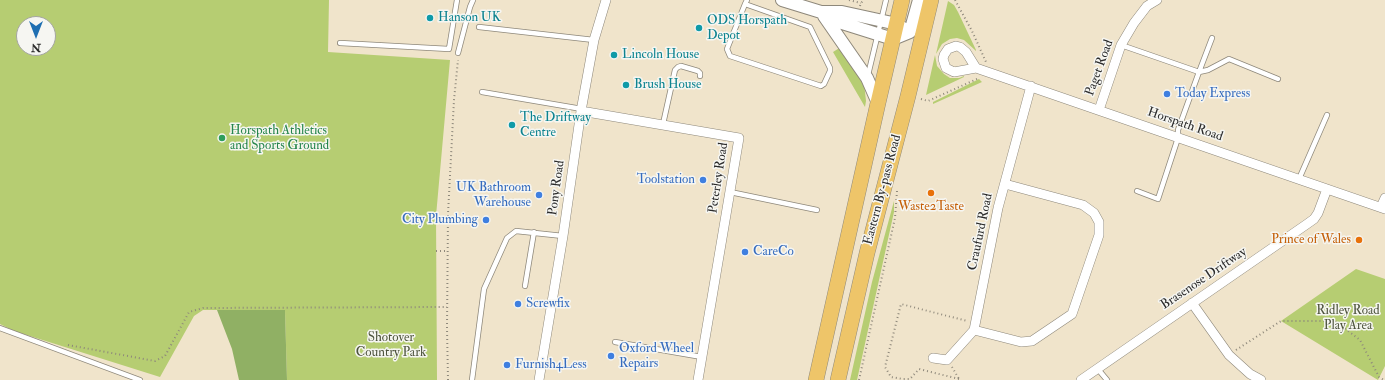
<!DOCTYPE html>
<style>
body{margin:0}
#map{position:relative;width:1385px;height:380px;overflow:hidden;background:#f0e4cb;font-family:"IM FELL Double Pica",serif}
canvas{display:block}
.north{position:absolute;left:16px;top:16px;width:40px;height:40px;box-sizing:border-box;background:#f6f6f2;border:1px solid #a5a5a2;border-radius:50%;rotate:180deg;font-size:11px;font-weight:700;line-height:16px;text-align:center;color:#2b2b2b}
.north::after{content:'';display:block;margin:auto;width:14px;height:18px;background:#1f6fb2;clip-path:polygon(50% 0,100% 100%,50% 72%,0 100%)}
</style>
<div id="map">
<canvas width="1385" height="380"></canvas>
<div class="north">N</div>
</div>
<script>
const g = document.querySelector('canvas').getContext('2d');
g.lineJoin = 'round';
function paint(path, color) {
  g.fillStyle = color;
  g.fill(path, 'evenodd');
}
function poly(rows) {
  const path = new Path2D();
  for (const r of rows) {
    path.moveTo(r[0], r[1]);
    for (let i = 2; i < r.length; i += 2) path.lineTo(r[i], r[i + 1]);
  }
  return path;
}
function trace(path, color, width, dash) {
  g.strokeStyle = color;
  g.lineWidth = width;
  g.lineCap = dash ? 'butt' : 'round';
  g.setLineDash(dash || []);
  g.stroke(path);
}
function label(font, color, halo, rows, align = 'center') {
  g.font = font + ' "IM FELL Double Pica",serif';
  g.lineWidth = 3;
  g.setLineDash([]);
  g.textBaseline = 'middle';
  g.strokeStyle = halo;
  g.fillStyle = color;
  for (const [text, x, y, turn = 0] of rows) {
    g.save();
    g.translate(x, y);
    g.rotate((+turn || 0) * Math.PI / 180);
    g.textAlign = isNaN(turn) ? turn : align;
    if (halo) g.strokeText(text, 0, 0);
    g.fillText(text, 0, 0);
    g.restore();
  }
}
paint(poly([
 [0,0,329,0,328,52,450,60,436,216,437,380,287,380,285,310,203,310,194,316,160,377,14,331,0,324],
 [24,24,48,24,48,48,24,48],
 [948,1,954,5,958,12,976,50,976,51,964,40,957,38,950,39,942,44,936,54],
 [841,47,864,83,866,101,865,107,833,52],
 [935,55,937,66,944,74,950,78,959,78,964,76,964,77,926,95],
 [979,79,982,82,933,104,933,102],
 [894,201,894,212,857,380,850,380,872,282],
 [1356,269,1385,279,1385,366,1378,380,1281,321]
]), '#b6cd72');
paint(poly([
 [217,310,285,310,287,380,239,380,232,349]
]), '#90b064');
const service = poly([
 [745,4,810,27,830,68,830,71,824,84,821,86,730,56,727,49,745,4,747,0],
 [479,27,594,40],
 [340,43,449,49,457,0],
 [1121,45,1199,72,1178,130,1178,138,1158,199,1137,191],
 [458,53,470,7,473,0],
 [1199,72,1208,70,1229,59,1278,79],
 [1199,72,1212,38],
 [868,75,886,0],
 [482,92,582,109],
 [663,124,675,70,678,67,681,66,698,71,700,73,700,76],
 [1299,179,1327,115],
 [730,192,817,210],
 [525,286,534,232],
 [0,328,140,380],
 [615,342,702,357],
 [1097,368,1107,380],
 [472,380,484,289,507,238,516,231,563,236]
]);
const minor = poly([
 [976,68,966,52,960,47,956,46,948,49,944,55,943,59,946,68,954,72,976,68,1385,209],
 [1099,110,1121,45,1134,23,1147,6,1157,0],
 [581,111,739,138,698,380],
 [1381,207,1385,198],
 [1192,303,1229,355,1250,374,1261,380],
 [974,330,1021,342,1032,341,1072,314,1099,235,1099,222,1094,213,1083,205,1005,184],
 [933,358,947,360,974,330,998,208,1031,86],
 [539,380,563,236,581,111,594,40,606,0],
 [1081,380,1307,224,1314,219,1318,213,1327,189]
]);
const tertiary = poly([
 [782,0,821,12,839,22,893,39,910,32,919,0],
 [823,12,842,12,897,24,904,29],
 [824,16,867,78,878,103]
]);
const trunk = poly([
 [816,380,878,103,902,0],
 [838,380,867,253,908,96,931,0]
]);
trace(service, '#8e887b', 6);
trace(minor, '#8e887b', 10);
trace(tertiary, '#8e887b', 14);
trace(trunk, '#8e887b', 16);
trace(poly([
 [849,0,861,3],
 [955,0,972,31,986,62],
 [860,6,861,3,864,0],
 [921,99,928,101,977,79],
 [436,251,447,251],
 [68,345,155,361,165,356,189,312,203,308,447,307],
 [1236,350,1281,321,1335,321,1360,340,1379,377,1384,380],
 [952,367,959,379],
 [959,379,919,369,910,379,903,379,891,377,885,367,901,304,967,321],
 [448,380,447,328,448,214,454,100,458,60],
 [859,380,895,218,897,191]
]), '#8e887b', 2, [1, 3]);
trace(service, '#fff', 4.5);
trace(minor, '#fff', 9);
trace(tertiary, '#fff', 12);
trace(trunk, '#eec569', 15);
for (const [x, y, r, color] of [
 [430,18,4,"#0f9aa8"],
 [699,28,4,"#0f9aa8"],
 [614,55,4,"#0f9aa8"],
 [626,85,4,"#0f9aa8"],
 [1167,94,4,"#3f7fe0"],
 [512,125,4,"#0f9aa8"],
 [222,138,4,"#2e9e5b"],
 [703,180,4,"#3f7fe0"],
 [931,193,4,"#e8710a"],
 [539,195,4,"#3f7fe0"],
 [486,220,4,"#3f7fe0"],
 [1359,240,4,"#e8710a"],
 [745,252,4,"#3f7fe0"],
 [518,304,4,"#3f7fe0"],
 [611,356,4,"#3f7fe0"],
 [507,365,4,"#3f7fe0"]
]) {
  const dot = new Path2D();
  dot.arc(x, y, r, 0, 2 * Math.PI);
  g.fillStyle = color;
  g.fill(dot);
  trace(dot, '#f6f6f2', 1.5);
}
label('13px', '#0d838f', '#f6f6f2', [
 ["Hanson UK",438,18],
 ["ODS Horspath",707,21],
 ["Depot",707,36],
 ["Lincoln House",622,55],
 ["Brush House",634,85],
 ["The Driftway",520,118],
 ["Centre",520,133]
], 'left');
label('13px', '#2b2b2b', '#f6f6f2', [
 ["Paget Road",1100,68,-70],
 ["Horspath Road",1185,125,19],
 ["Peterley Road",719,178,-81],
 ["Pony Road",557,188,-82],
 ["Eastern By-pass Road",883,190,-75],
 ["Craufurd Road",981,232,-78],
 ["Brasenose Driftway",1204,279,-34]
]);
label('13px', '#366cbe', '#f6f6f2', [
 ["Today Express",1175,94],
 ["Toolstation",695,180,"right"],
 ["UK Bathroom",531,188,"right"],
 ["Warehouse",531,203,"right"],
 ["City Plumbing",478,220,"right"],
 ["CareCo",753,252],
 ["Screwfix",526,304],
 ["Oxford Wheel",619,349],
 ["Repairs",619,364],
 ["Furnish4Less",515,365]
], 'left');
label('13px', '#27864d', '#f6f6f2', [
 ["Horspath Athletics",230,131],
 ["and Sports Ground",230,146]
], 'left');
label('13px', '#c56008', '#f6f6f2', [
 ["Waste2Taste",931,207],
 ["Prince of Wales",1351,240,"right"]
]);
label('13px', '#4e543d', '#f6f6f2', [
 ["Ridley Road",1348,311],
 ["Play Area",1348,326],
 ["Shotover",391,338],
 ["Country Park",391,353]
]);
</script>
